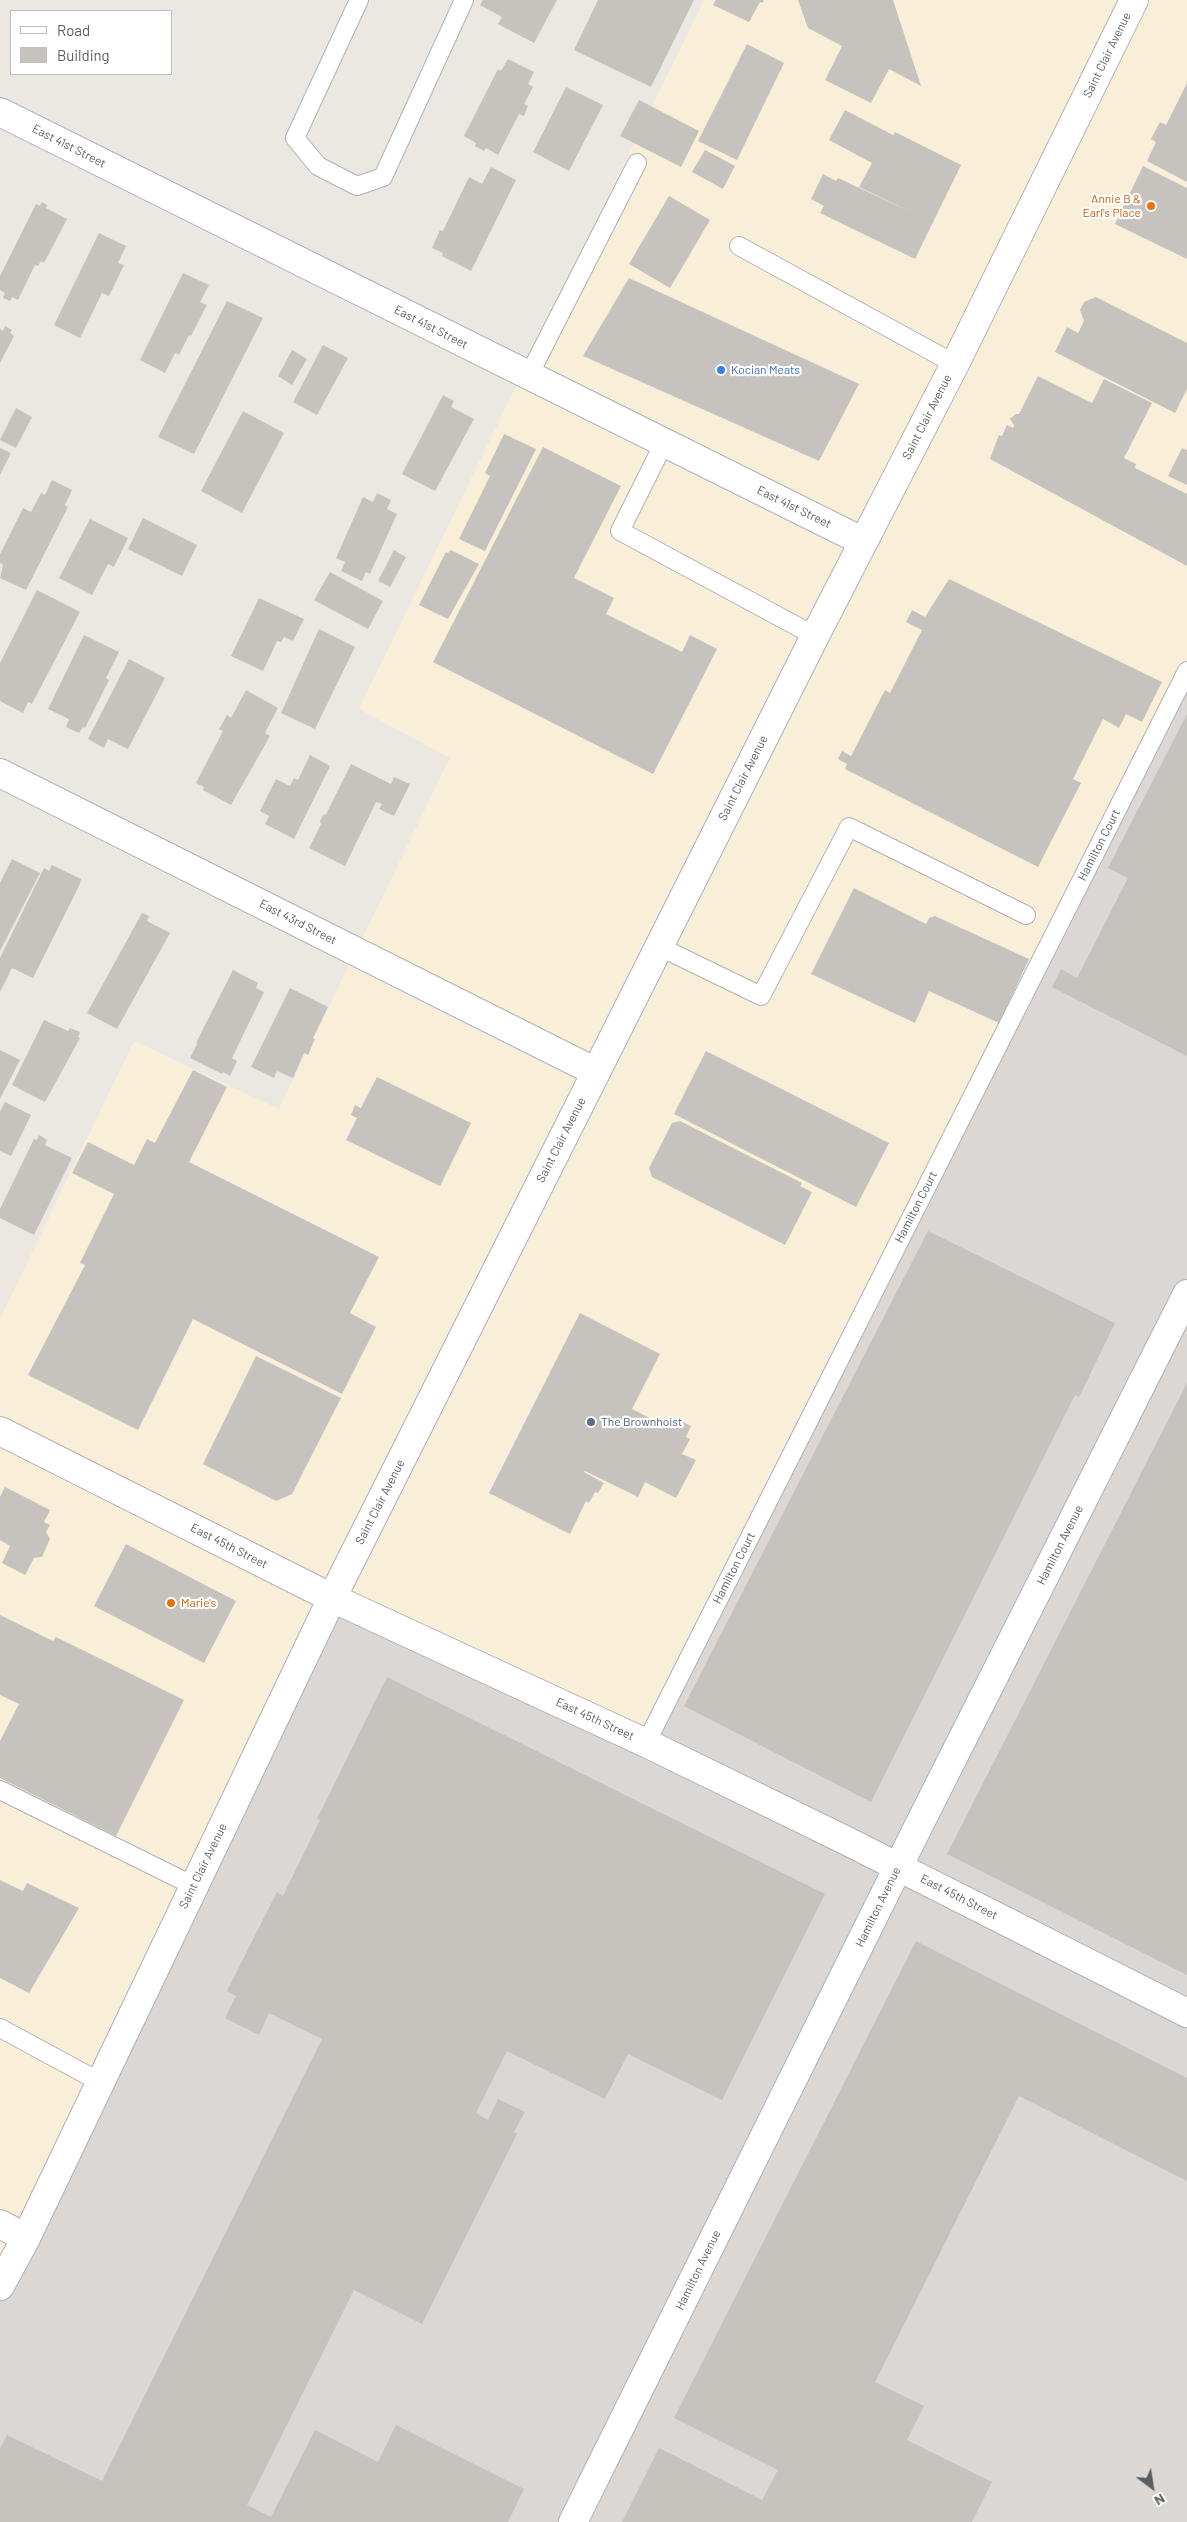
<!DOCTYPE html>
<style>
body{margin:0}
#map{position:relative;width:1187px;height:2522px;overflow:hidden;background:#ebe8e2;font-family:Barlow,sans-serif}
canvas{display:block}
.legend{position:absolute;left:10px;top:10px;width:162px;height:65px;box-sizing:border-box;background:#fff;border:1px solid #bdbfc0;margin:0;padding:6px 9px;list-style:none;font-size:15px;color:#5a5e61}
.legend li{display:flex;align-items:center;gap:10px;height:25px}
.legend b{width:25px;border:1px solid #bdbfc0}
.north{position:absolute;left:1127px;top:2462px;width:50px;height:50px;-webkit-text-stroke:4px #fff;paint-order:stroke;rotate:149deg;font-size:14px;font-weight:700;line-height:20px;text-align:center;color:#5a5e61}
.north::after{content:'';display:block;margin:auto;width:18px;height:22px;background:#5a5e61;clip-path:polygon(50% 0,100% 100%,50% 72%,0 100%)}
</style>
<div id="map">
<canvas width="1187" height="2522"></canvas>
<ul class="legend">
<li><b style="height:6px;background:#fff"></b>Road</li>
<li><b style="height:14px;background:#c6c3be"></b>Building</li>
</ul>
<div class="north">N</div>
</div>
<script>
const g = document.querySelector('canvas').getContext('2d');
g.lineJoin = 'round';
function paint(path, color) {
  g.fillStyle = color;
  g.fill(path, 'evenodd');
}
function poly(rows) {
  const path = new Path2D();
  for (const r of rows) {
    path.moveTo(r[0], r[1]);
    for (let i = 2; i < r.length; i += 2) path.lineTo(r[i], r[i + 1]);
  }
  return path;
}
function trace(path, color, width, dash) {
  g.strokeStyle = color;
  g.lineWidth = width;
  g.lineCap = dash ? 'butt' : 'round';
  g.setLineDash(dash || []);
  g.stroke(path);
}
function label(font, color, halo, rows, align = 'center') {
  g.font = font + ' Barlow,sans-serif';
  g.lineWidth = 4.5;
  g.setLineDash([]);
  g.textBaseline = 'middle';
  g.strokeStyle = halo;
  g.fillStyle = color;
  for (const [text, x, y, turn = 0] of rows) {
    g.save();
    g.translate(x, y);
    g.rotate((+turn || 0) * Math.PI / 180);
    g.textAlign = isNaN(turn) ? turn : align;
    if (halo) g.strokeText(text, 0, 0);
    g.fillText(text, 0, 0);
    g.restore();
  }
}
paint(poly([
 [704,0,1187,0,1187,671,646,1743,0,2286,0,1319,134,1041,279,1109,450,758,359,709]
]), '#f9efd9');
paint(poly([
 [1187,671,1187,2522,0,2522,0,2286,332,1598,646,1742]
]), '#dad7d4');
paint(poly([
 [483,0,557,0,534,43,498,24,502,17,480,5],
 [598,0,694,0,651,87,574,50],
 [716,0,764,0,763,3,760,2,749,22,713,5],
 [798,0,893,0,921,86,889,69,871,103,825,80,842,46,808,28],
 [747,44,784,63,737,160,698,141],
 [508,59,534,72,528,84,533,87,524,104,528,106,524,116,519,114,498,155,486,148,484,151,475,146,476,143,464,136,498,69,501,71],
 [1187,83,1187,182,1147,161,1156,142,1151,139,1160,122,1166,125],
 [566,87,603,105,569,171,533,152],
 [639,100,699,131,681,167,620,136],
 [845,110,893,135,895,132,961,165,915,259,820,213,824,206,811,199,823,174,836,181,838,178,913,213,859,187,872,163,829,140],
 [705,150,735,166,723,189,692,172],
 [1143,166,1187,188,1187,259,1115,224],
 [491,167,516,180,471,271,442,256,443,253,432,248,440,230,443,231,469,177,482,184],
 [669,196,710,220,670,288,629,264],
 [42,202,47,205,46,208,67,219,44,263,41,261,38,266,35,265,18,300,12,297,10,301,3,298,5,293,0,290,0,276,36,204,40,206],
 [99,233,126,246,118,263,124,265,109,296,102,293,80,338,54,325],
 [183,273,209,285,200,302,207,305,191,336,189,335,179,355,175,353,165,373,140,360],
 [629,278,859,384,819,461,583,356],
 [1096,297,1187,343,1187,389,1175,413,1055,352,1067,327,1078,333,1084,321,1080,310,1084,302],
 [227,301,263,318,194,454,158,437],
 [5,326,12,330,10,333,14,336,0,363,0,329,3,331],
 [323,345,348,358,317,415,293,402],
 [292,350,307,359,292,385,278,376],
 [1038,376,1092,403,1104,379,1152,403,1124,458,1136,464,1135,468,1187,494,1187,566,990,459,999,435,1002,436,1007,425,1013,428,1014,425,1010,419,1016,414,1019,414],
 [443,395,454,401,451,407,474,419,435,491,402,474],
 [16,408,32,417,16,448,0,440],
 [243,411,284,433,242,513,201,491],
 [504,434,536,449,485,551,459,539,490,476,485,473],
 [543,447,621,486,574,578,614,598,606,614,682,652,690,635,717,649,653,774,433,662],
 [0,448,11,453,0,475],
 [1182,448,1187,450,1187,485,1168,476],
 [52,480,72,490,65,505,68,507,26,590,0,578,3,565,0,563,0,554,23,508,31,512,41,493,45,495],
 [377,493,391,500,387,509,397,514,370,574,366,572,362,581,341,571,345,562,336,558,363,497,373,502],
 [143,518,197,545,182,576,128,549],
 [90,519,128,538,114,567,108,564,92,595,59,578],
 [394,550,406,557,390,587,378,581],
 [451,550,479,564,448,619,419,605,446,552,448,553],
 [330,572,383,601,368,629,314,600],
 [949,579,1162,682,1142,722,1126,714,1119,728,1103,719,1073,779,1081,783,1038,867,845,769,847,764,838,759,842,751,851,756,885,690,890,693,922,630,906,622,912,610,925,617],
 [37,590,80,612,32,704,28,702,23,713,0,701,0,663],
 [259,598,304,619,293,641,284,637,281,642,277,641,263,671,231,656],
 [319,629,355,647,315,729,281,713],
 [84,635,119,652,106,678,109,680,85,728,83,727,79,733,66,727,69,719,48,709],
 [129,659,165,678,128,749,108,739,104,748,88,739],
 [246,690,278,708,265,733,270,736,231,805,203,790,204,787,196,783,223,731,219,729,227,715,231,718],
 [1187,714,1187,1056,1052,987,1061,969,1077,978,1128,878,1108,868],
 [310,755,330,766,294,839,265,824,269,816,260,811,276,779,290,786,294,778,298,780],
 [351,764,391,784,394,777,410,784,394,816,379,809,382,804,376,802,345,866,309,848,321,824,320,821,323,815,326,814],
 [12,859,40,873,0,951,0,883],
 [52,865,81,879,79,886,33,978,12,968,0,992,0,958,44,868,49,871],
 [854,888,926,924,929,918,935,916,1029,959,999,1023,929,991,915,1023,811,974],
 [142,913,149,916,147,921,170,933,117,1029,87,1013],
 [233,970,258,983,256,988,264,992,232,1058,237,1061,230,1076,223,1072,222,1074,190,1058,197,1044,196,1043],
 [290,988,328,1007,313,1038,315,1039,308,1055,304,1053,293,1078,277,1071,274,1078,251,1067],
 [44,1020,68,1031,70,1028,80,1032,78,1037,80,1038,45,1102,12,1085],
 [0,1050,20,1060,0,1099],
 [706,1051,889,1143,856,1207,674,1114],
 [193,1070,227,1087,189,1162,379,1257,350,1313,376,1327,342,1394,193,1319,138,1430,28,1375,85,1265,80,1263,114,1194,72,1173,88,1142,134,1165,147,1139,155,1143],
 [377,1077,471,1123,440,1186,346,1140,357,1118,351,1115,355,1105,361,1108],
 [5,1102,31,1115,11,1156,0,1151,0,1112],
 [680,1121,802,1183,800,1186,812,1192,785,1245,652,1177,649,1168,672,1123],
 [39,1135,47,1140,45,1145,72,1158,34,1235,0,1218,0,1209,34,1139,37,1140],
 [928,1231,1115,1323,1079,1397,1075,1395,871,1802,684,1706],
 [580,1313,660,1354,632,1409,668,1427,673,1417,691,1426,686,1437,690,1439,682,1454,696,1460,676,1498,645,1482,638,1497,585,1471,584,1472,604,1483,598,1493,595,1492,589,1503,586,1501,570,1534,489,1493],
 [256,1356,341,1398,292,1494,276,1501,203,1464],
 [1187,1383,1187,1975,947,1854],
 [5,1487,50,1510,44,1522,50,1525,46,1532,50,1539,42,1557,34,1558,25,1575,2,1563,10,1546,0,1540,0,1497],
 [126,1544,236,1601,204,1663,94,1606],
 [0,1615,53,1641,56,1637,184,1700,116,1836,0,1778,0,1741,19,1704,0,1695],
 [387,1677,825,1894,722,2100,628,2054,605,2099,507,2051,476,2113,488,2120,498,2099,525,2112,514,2132,517,2134,422,2324,354,2290,247,2505,271,2517,315,2430,378,2462,396,2425,524,2489,508,2522,0,2522,0,2449,7,2435,102,2481,322,2039,269,2013,259,2035,225,2018,236,1996,227,1991,277,1892,283,1896,320,1820,317,1819],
 [0,1880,23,1891,27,1883,79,1908,29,1993,0,1978],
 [916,1941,1187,2078,1187,2181,1019,2096,875,2382,924,2406,907,2440,992,2482,972,2522,622,2522,659,2448,762,2500,778,2470,674,2418]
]), '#c6c3be');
const lane = poly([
 [359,0,295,138,318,166,357,186,383,177,464,0],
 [739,246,955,364],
 [529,375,637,163],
 [664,443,620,531,815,636],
 [658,946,761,996,849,827,1026,915],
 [646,1743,1187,671],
 [0,1790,194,1886],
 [0,2028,100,2082]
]);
const street = poly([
 [0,112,862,541],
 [0,773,596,1072],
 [0,1431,332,1598,646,1743,847,1841,1187,2013],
 [0,2224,26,2238],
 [573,2522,918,1827,1187,1294]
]);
const secondary = poly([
 [0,2286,26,2238,332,1598,815,636,955,364,1134,0]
]);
trace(lane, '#afb2b6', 20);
trace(street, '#afb2b6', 30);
trace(secondary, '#aeb2b6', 30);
trace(lane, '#fff', 18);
trace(street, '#fff', 28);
trace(secondary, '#fff', 28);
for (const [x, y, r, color] of [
 [1151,206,5,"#e8710a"],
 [721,370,5,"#3f7fe0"],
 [591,1422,5,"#5c6f8a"],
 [171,1603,5,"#e8710a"]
]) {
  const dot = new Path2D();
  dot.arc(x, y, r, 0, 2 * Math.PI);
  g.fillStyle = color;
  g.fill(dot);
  trace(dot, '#fff', 2);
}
label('12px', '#5a5e61', '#fff', [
 ["Saint Clair Avenue",1107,55,-64],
 ["East 41st Street",69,146,27],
 ["East 41st Street",431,327,27],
 ["Saint Clair Avenue",927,417,-63],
 ["East 41st Street",794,507,26],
 ["Saint Clair Avenue",743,778,-63],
 ["Hamilton Court",1099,845,-63],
 ["East 43rd Street",298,922,27],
 ["Saint Clair Avenue",561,1140,-63],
 ["Hamilton Court",916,1207,-63],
 ["Saint Clair Avenue",380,1502,-63],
 ["Hamilton Avenue",1060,1545,-63],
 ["East 45th Street",229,1546,27],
 ["Hamilton Court",734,1568,-63],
 ["East 45th Street",595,1719,25],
 ["Saint Clair Avenue",203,1866,-64],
 ["East 45th Street",959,1897,27],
 ["Hamilton Avenue",878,1907,-64],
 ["Hamilton Avenue",698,2270,-64]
]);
label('12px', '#c56008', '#fff', [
 ["Annie B &",1141,199],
 ["Earl's Place",1141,213],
 ["Marie's",181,1603,"left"]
], 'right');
label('12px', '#366cbe', '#fff', [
 ["Kocian Meats",731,370]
], 'left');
label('12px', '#4e5e75', '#fff', [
 ["The Brownhoist",601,1422]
], 'left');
</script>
